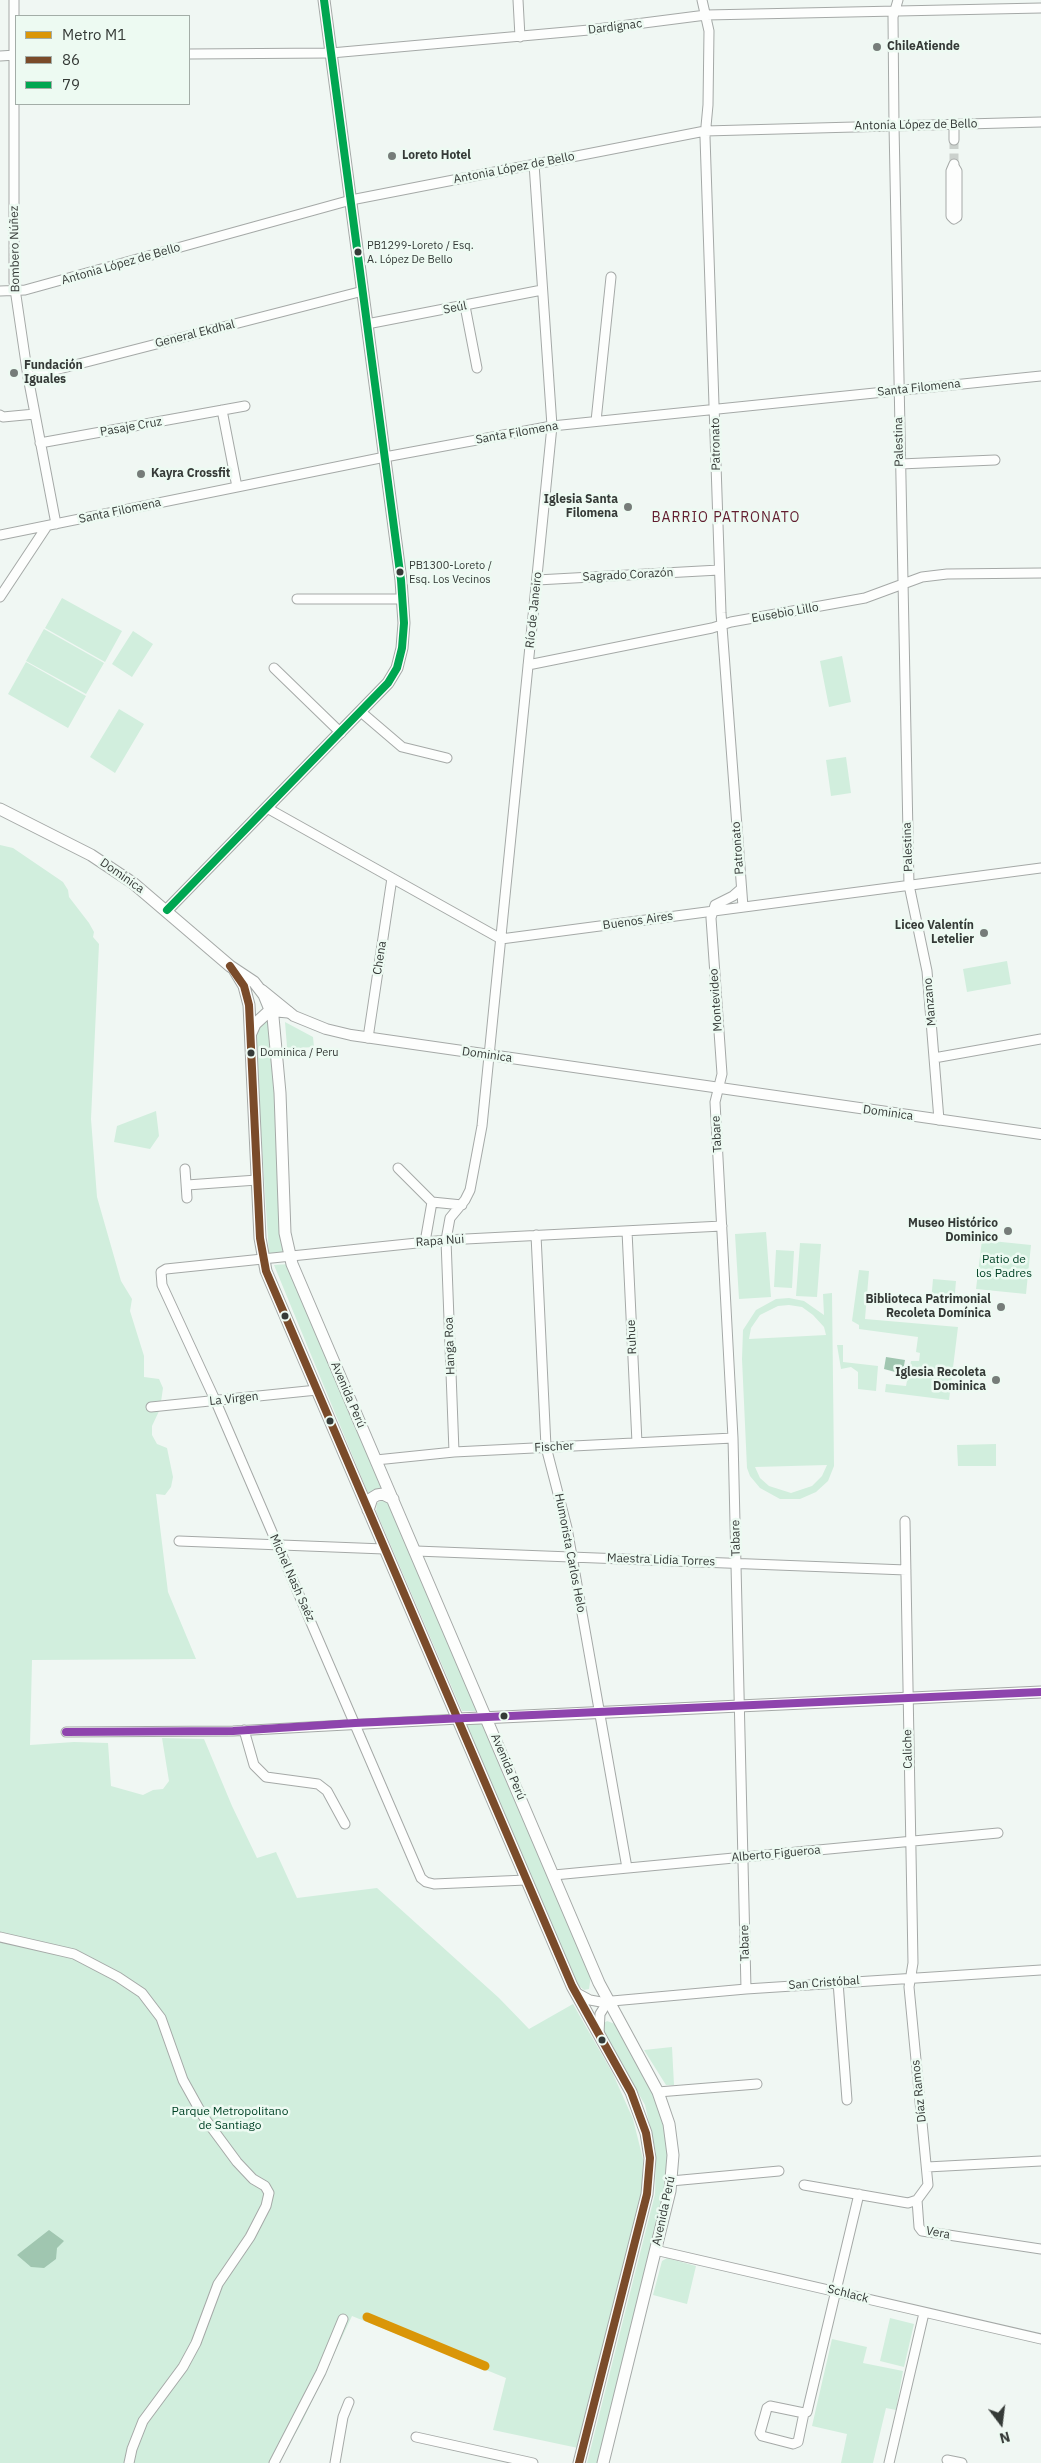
<!DOCTYPE html>
<meta charset="utf-8">
<style>
body{margin:0}
#map{position:relative;width:1041px;height:2463px;overflow:hidden;background:#f0f7f3;font-family:"IBM Plex Sans",sans-serif}
canvas{display:block}
.legend{position:absolute;left:15px;top:15px;width:175px;height:90px;box-sizing:border-box;background:#edfaf2;border:1px solid #a3ada7;margin:0;padding:6px 9px;list-style:none;font-size:15px;color:#353a37}
.legend li{display:flex;align-items:center;gap:10px;height:25px}
.legend b{width:25px;border:1px solid #a3ada7}
.north{position:absolute;left:976px;top:2398px;width:50px;height:50px;-webkit-text-stroke:4px #edfaf2;paint-order:stroke;rotate:165deg;font-size:14px;font-weight:700;line-height:20px;text-align:center;color:#353a37}
.north::after{content:'';display:block;margin:auto;width:18px;height:22px;background:#353a37;clip-path:polygon(50% 0,100% 100%,50% 72%,0 100%)}
</style>
<div id="map">
<canvas width="1041" height="2463"></canvas>
<ul class="legend">
<li><b style="height:6px;background:#da9608"></b>Metro M1</li>
<li><b style="height:6px;background:#7a4b2a"></b>86</li>
<li><b style="height:6px;background:#00a651"></b>79</li>
</ul>
<div class="north">N</div>
</div>
<script>
const g = document.querySelector('canvas').getContext('2d');
g.lineJoin = 'round';
function paint(path, color) {
  g.fillStyle = color;
  g.fill(path, 'evenodd');
}
function poly(rows) {
  const path = new Path2D();
  for (const r of rows) {
    path.moveTo(r[0], r[1]);
    for (let i = 2; i < r.length; i += 2) path.lineTo(r[i], r[i + 1]);
  }
  return path;
}
function trace(path, color, width, dash) {
  g.strokeStyle = color;
  g.lineWidth = width;
  g.lineCap = dash ? 'butt' : 'round';
  g.setLineDash(dash || []);
  g.stroke(path);
}
function label(font, color, halo, rows, align = 'center') {
  g.font = font + ' "IBM Plex Sans",sans-serif';
  g.lineWidth = 5;
  g.setLineDash([]);
  g.textBaseline = 'middle';
  g.strokeStyle = halo;
  g.fillStyle = color;
  for (const [text, x, y, turn = 0] of rows) {
    g.save();
    g.translate(x, y);
    g.rotate((+turn || 0) * Math.PI / 180);
    g.textAlign = isNaN(turn) ? turn : align;
    if (halo) g.strokeText(text, 0, 0);
    g.fillText(text, 0, 0);
    g.restore();
  }
}
paint(poly([
 [62,598,122,631,105,662,45,628],
 [44,629,104,663,86,694,26,661],
 [133,631,153,644,132,677,112,664],
 [842,656,851,702,829,707,820,661],
 [26,662,86,696,68,728,8,694],
 [119,709,144,724,115,773,90,757],
 [846,757,851,793,831,796,826,760],
 [0,845,13,848,63,882,68,890,69,897,89,923,94,932,93,937,99,944,91,1119,97,1197,121,1281,132,1299,130,1311,144,1356,144,1377,159,1379,163,1388,160,1409,152,1426,152,1435,157,1444,167,1448,173,1477,171,1487,165,1495,156,1494,168,1592,196,1659,32,1660,30,1745,74,1742,108,1743,111,1786,143,1795,153,1790,163,1789,169,1781,162,1738,204,1739,232,1806,257,1858,276,1852,297,1898,377,1888,499,1998,529,2029,573,2004,613,2074,633,2119,643,2159,642,2195,578,2448,493,2430,506,2378,352,2316,303,2420,279,2463,0,2463],
 [1007,961,1011,984,967,992,963,969],
 [271,1017,285,1253,269,1255,255,1039,256,1029],
 [285,1022,313,1037,314,1047,298,1048,288,1059],
 [156,1111,159,1136,150,1149,114,1142,117,1126],
 [766,1232,771,1297,739,1299,735,1234],
 [982,1240,1031,1245,1026,1294,976,1289],
 [800,1243,821,1244,817,1297,796,1296],
 [776,1250,794,1251,792,1288,774,1287],
 [289,1264,386,1493,370,1498,274,1265],
 [859,1270,869,1271,865,1319,958,1327,949,1400,885,1392,886,1384,906,1386,911,1361,919,1361,920,1353,916,1352,918,1337,859,1329,859,1325,852,1321],
 [933,1279,956,1281,954,1304,931,1302],
 [832,1293,834,1466,828,1481,816,1492,800,1499,780,1499,760,1488,750,1476,747,1468,742,1359,743,1330,756,1310,776,1299,789,1298,804,1301,824,1315,823,1294],
 [789,1305,802,1307,813,1315,824,1327,826,1335,749,1339,751,1328,760,1315,778,1306],
 [827,1465,822,1476,812,1486,791,1493,769,1486,760,1478,755,1467],
 [837,1345,843,1345,843,1362,878,1366,876,1391,858,1389,858,1372,851,1367,841,1369],
 [996,1444,996,1466,958,1466,957,1445],
 [384,1500,392,1505,479,1711,462,1711,376,1511,377,1503],
 [483,1723,591,1975,589,1989,584,1990,577,1984,466,1724],
 [607,2021,615,2024,657,2099,664,2123,668,2158,667,2183,600,2463,587,2463,655,2194,656,2153,645,2105,603,2030,604,2023],
 [672,2047,674,2085,666,2085,644,2050],
 [667,2258,696,2266,687,2304,653,2295,662,2261],
 [890,2318,914,2324,904,2367,880,2361],
 [832,2339,867,2347,863,2363,903,2371,896,2410,886,2408,873,2463,841,2463,847,2434,812,2426]
]), '#d1eedd');
paint(poly([
 [886,1357,905,1360,903,1371,899,1373,884,1369],
 [49,2230,64,2241,57,2248,56,2259,44,2268,31,2267,17,2255]
]), '#a0c6b0');
trace(poly([
 [954,140,954,164]
]), '#cbd1cd', 9, [9, 4.5]);
const minor = poly([
 [14,0,14,282,28,377,56,524],
 [518,0,520,37],
 [702,0,709,31,708,105,705,137,721,613,743,907],
 [898,0,893,17,894,125,909,885,927,971,939,1120],
 [189,54,331,53,589,30,706,15,1041,8],
 [0,56,16,55],
 [954,140,954,124],
 [954,166,957,171,957,217,954,219,951,216,951,171,954,164],
 [0,291,25,290,351,200,705,131,1041,122],
 [465,306,477,368],
 [367,324,542,290],
 [28,377,363,291],
 [222,410,237,487],
 [0,415,3,417,35,414],
 [596,421,611,277],
 [40,443,245,406],
 [900,464,995,460],
 [0,535,385,457,552,426,1041,376],
 [537,580,719,570],
 [0,597,47,526],
 [297,599,403,599],
 [528,665,712,628,731,622,865,598,922,577,947,574,1041,573],
 [274,668,341,733],
 [361,712,402,747,447,758],
 [267,808,501,939,1041,868],
 [741,889,733,896,715,905,711,918,722,1074,715,1102,733,1438,746,1989],
 [368,1038,392,878],
 [934,1058,1041,1039],
 [398,1168,432,1202],
 [185,1169,187,1198],
 [187,1185,257,1180],
 [432,1202,462,1205],
 [627,1231,637,1443],
 [536,1235,546,1447,567,1528,627,1868],
 [425,1242,432,1202],
 [151,1407,317,1390],
 [454,1452,446,1240,450,1218,465,1200,470,1190,482,1126,552,426,534,164],
 [376,1460,454,1452,733,1438],
 [179,1541,384,1549],
 [416,1551,906,1570],
 [244,1730,254,1765,266,1777,318,1784,327,1791,345,1824],
 [66,1732,233,1731,459,1719],
 [554,1875,998,1833],
 [526,1880,434,1884,426,1882,421,1878,216,1402,162,1285,161,1272,166,1269,446,1240,722,1226],
 [0,1937,74,1954,118,1977,142,1993,161,2018,183,2080,203,2116,237,2162,253,2179,265,2186,269,2193,266,2206,250,2237,218,2284,196,2343,183,2367,143,2421,132,2449,129,2463],
 [838,1982,847,2100],
 [577,1993,590,2000,601,2002,746,1989,1041,1970],
 [599,2033,600,2014,608,2001],
 [658,2092,757,2084],
 [927,2167,1041,2161],
 [671,2181,779,2171],
 [804,2185,908,2203,917,2200,928,2185,909,1987,913,1963,905,1521],
 [917,2200,919,2227,922,2231,1041,2249],
 [655,2250,1041,2339],
 [804,2413,770,2406,767,2408,760,2433,762,2436,793,2444,798,2442,804,2413,807,2412,859,2194],
 [416,2437,533,2463],
 [947,2460,962,2463],
 [274,2463,321,2372,343,2319],
 [335,2463,343,2417,349,2402],
 [889,2463,924,2313]
]);
const tertiary = poly([
 [262,990,294,1016,326,1029,351,1035,1041,1134]
]);
const secondary = poly([
 [0,809,91,855,133,883,230,966,254,982,264,995,273,1017,280,1093,285,1233,292,1264,599,1983,658,2092,669,2124,673,2155,670,2191,603,2463],
 [167,910,388,683,397,668,402,648,404,623,401,580,324,0],
 [235,971,244,986,249,1005,260,1238,266,1271,572,1986,631,2092,646,2133,650,2158,647,2194,579,2463],
 [251,1033,255,1024,267,1013,277,1011,288,1012],
 [368,1510,372,1498,377,1495,383,1494,393,1499],
 [459,1719,1041,1692]
]);
trace(minor, '#a5a9a7', 11);
trace(tertiary, '#a5a9a7', 12);
trace(secondary, '#a5a9a7', 13);
trace(minor, '#fdfefd', 9);
trace(tertiary, '#fdfefd', 10);
trace(secondary, '#fdfefd', 11);
trace(poly([
 [230,966,244,986,249,1005,260,1238,266,1271,572,1986,631,2092,646,2133,650,2158,647,2194,579,2463]
]), '#7a4b2a', 8);
trace(poly([
 [167,910,388,683,397,668,402,648,404,623,401,580,324,0]
]), '#00a651', 8);
trace(poly([
 [66,1732,233,1731,355,1723,1041,1692]
]), '#8e44ad', 8);
trace(poly([
 [367,2317,485,2366]
]), '#da9608', 9);
for (const [x, y, r, color] of [
 [877,47,5,"#767c79"],
 [392,156,5,"#767c79"],
 [358,252,4.5,"#353a37"],
 [14,373,5,"#767c79"],
 [141,474,5,"#767c79"],
 [628,507,5,"#767c79"],
 [400,572,4.5,"#353a37"],
 [984,933,5,"#767c79"],
 [251,1053,4.5,"#353a37"],
 [1008,1231,5,"#767c79"],
 [1001,1307,5,"#767c79"],
 [285,1316,4.5,"#353a37"],
 [996,1380,5,"#767c79"],
 [330,1421,4.5,"#353a37"],
 [504,1716,4.5,"#353a37"],
 [602,2040,4.5,"#353a37"]
]) {
  const dot = new Path2D();
  dot.arc(x, y, r, 0, 2 * Math.PI);
  g.fillStyle = color;
  g.fill(dot);
  trace(dot, '#edfaf2', 2);
}
label('11px', '#353a37', '#edfaf2', [
 ["PB1299-Loreto / Esq.",367,246],
 ["A. López De Bello",367,260],
 ["PB1300-Loreto /",409,566],
 ["Esq. Los Vecinos",409,580],
 ["Dominica / Peru",260,1053]
], 'left');
label('12px', '#353a37', '#edfaf2', [
 ["Dardignac",615,27,-7],
 ["Antonia López de Bello",916,125,-1],
 ["Antonia López de Bello",514,168,-11],
 ["Bombero Núñez",15,249,-91],
 ["Antonia López de Bello",121,264,-16],
 ["Seúl",455,308,-11],
 ["General Ekdhal",195,334,-14],
 ["Santa Filomena",919,388,-6],
 ["Pasaje Cruz",131,427,-10],
 ["Santa Filomena",517,433,-10],
 ["Palestina",899,442,-91],
 ["Patronato",716,444,-91],
 ["Santa Filomena",120,511,-12],
 ["Sagrado Corazón",628,575,-3],
 ["Río de Janeiro",534,610,-84],
 ["Eusebio Lillo",785,613,-10],
 ["Palestina",908,847,-92],
 ["Patronato",738,848,-94],
 ["Dominica",122,876,35],
 ["Buenos Aires",638,921,-8],
 ["Chena",380,958,-81],
 ["Montevideo",716,1000,-94],
 ["Manzano",930,1002,-95],
 ["Dominica",487,1055,8],
 ["Dominica",888,1113,8],
 ["Tabare",717,1134,-93],
 ["Rapa Nui",440,1241,-4],
 ["Ruhue",632,1337,-93],
 ["Hanga Roa",450,1346,-92],
 ["Avenida Perú",348,1395,67],
 ["La Virgen",234,1399,-6],
 ["Fischer",554,1447,-3],
 ["Tabare",736,1538,-91],
 ["Humorista Carlos Helo",570,1553,79],
 ["Maestra Lidia Torres",661,1560,2],
 ["Michel Nash Saéz",292,1578,66],
 ["Caliche",908,1749,-91],
 ["Avenida Perú",508,1767,67],
 ["Alberto Figueroa",776,1854,-5],
 ["Tabare",745,1943,-91],
 ["San Cristóbal",824,1983,-4],
 ["Díaz Ramos",919,2091,-96],
 ["Avenida Perú",664,2211,-78],
 ["Vera",938,2233,10],
 ["Schlack",848,2294,14]
]);
label('bold 12px', '#353a37', '#edfaf2', [
 ["ChileAtiende",887,47,"left"],
 ["Loreto Hotel",402,156,"left"],
 ["Fundación",24,366,"left"],
 ["Iguales",24,380,"left"],
 ["Kayra Crossfit",151,474,"left"],
 ["Iglesia Santa",618,500],
 ["Filomena",618,514],
 ["Liceo Valentín",974,926],
 ["Letelier",974,940],
 ["Museo Histórico",998,1224],
 ["Dominico",998,1238],
 ["Biblioteca Patrimonial",991,1300],
 ["Recoleta Domínica",991,1314],
 ["Iglesia Recoleta",986,1373],
 ["Dominica",986,1387]
], 'right');
label('12px', '#004226', '#edfaf2', [
 ["Patio de",1004,1260],
 ["los Padres",1004,1274],
 ["Parque Metropolitano",230,2112],
 ["de Santiago",230,2126]
]);
g.letterSpacing = '1px';
label('14px', '#621d2f', '#edfaf2', [
 ["BARRIO PATRONATO",726,518]
]);
g.letterSpacing = '0px';
</script>
